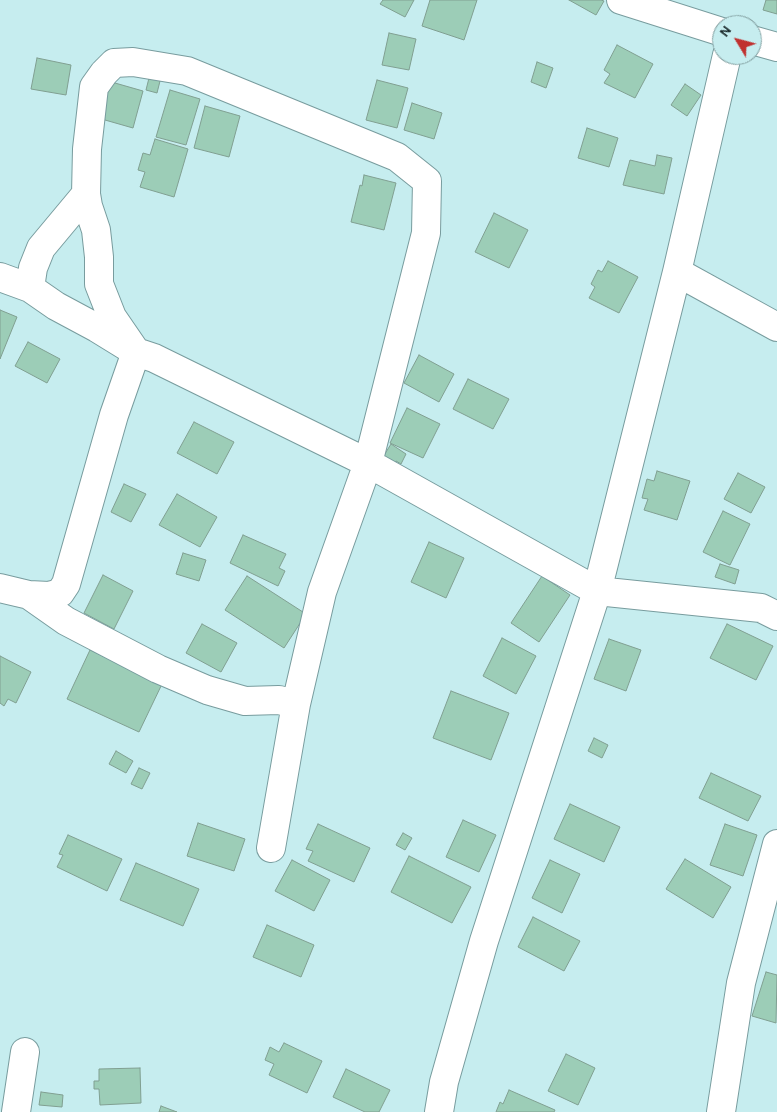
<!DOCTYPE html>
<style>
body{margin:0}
#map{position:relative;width:777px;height:1112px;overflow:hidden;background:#c6edef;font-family:Karla,sans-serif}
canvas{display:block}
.north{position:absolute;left:712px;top:15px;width:50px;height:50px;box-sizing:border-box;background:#c6edef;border:1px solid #809d9e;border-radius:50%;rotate:307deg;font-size:14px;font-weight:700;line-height:20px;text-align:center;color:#162425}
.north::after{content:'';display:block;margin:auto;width:18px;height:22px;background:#c0312f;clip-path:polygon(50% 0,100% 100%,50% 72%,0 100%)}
</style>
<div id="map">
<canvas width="777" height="1112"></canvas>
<div class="north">N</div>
</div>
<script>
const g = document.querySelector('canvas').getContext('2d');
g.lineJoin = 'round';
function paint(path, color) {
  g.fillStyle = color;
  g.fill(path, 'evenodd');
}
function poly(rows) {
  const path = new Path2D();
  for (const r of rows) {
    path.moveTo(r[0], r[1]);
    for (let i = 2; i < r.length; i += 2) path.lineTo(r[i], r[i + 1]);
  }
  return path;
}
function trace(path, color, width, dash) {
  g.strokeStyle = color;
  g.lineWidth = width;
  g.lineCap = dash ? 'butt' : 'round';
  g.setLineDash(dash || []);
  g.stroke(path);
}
const building = poly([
 [383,0,414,0,405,17,380,4,383,0],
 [430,0,477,0,464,40,422,26,430,0],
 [569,0,601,0,604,1,596,15,569,0],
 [766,0,777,0,777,14,763,10,766,0],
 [389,33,416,39,409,70,382,65,389,33],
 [617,45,653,64,635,98,604,83,610,74,604,70,617,45],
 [37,58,71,65,66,95,31,89,37,58],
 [537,62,553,68,546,88,531,82,537,62],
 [150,74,161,77,157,93,146,90,150,74],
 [377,80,408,88,397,128,366,120,377,80],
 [108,81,143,91,133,128,98,118,108,81],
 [685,84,701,95,687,116,671,105,685,84],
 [170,90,200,99,186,145,156,137,170,90],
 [412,103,442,113,434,139,404,130,412,103],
 [205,106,240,116,229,157,194,148,205,106],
 [587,128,618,138,609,167,578,158,587,128],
 [155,139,188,149,174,197,140,187,145,172,138,170,143,153,150,155,155,139],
 [657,155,672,158,664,194,623,185,630,160,655,166,657,155],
 [364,175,396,183,384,230,351,222,360,185,362,186,364,175],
 [494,213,528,230,509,268,475,252,494,213],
 [608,261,638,277,619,313,589,298,595,287,591,284,598,270,602,272,608,261],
 [0,310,17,317,0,359,0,310],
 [28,342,60,359,47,383,15,366,28,342],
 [419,355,454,374,439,402,404,383,419,355],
 [468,379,509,399,493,429,453,409,468,379],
 [407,408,440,424,423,458,390,443,407,408],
 [194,422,234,442,217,474,177,453,194,422],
 [391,444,406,454,401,464,396,461,394,464,383,457,391,444],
 [657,471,690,481,677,520,644,510,648,499,642,498,647,479,654,481,657,471],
 [738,473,765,487,751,513,724,499,738,473],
 [124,484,146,494,131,522,111,512,124,484],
 [177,494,217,517,200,547,159,525,177,494],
 [723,511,750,524,730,565,703,552,723,511],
 [243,535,286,554,279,568,285,571,278,586,230,563,243,535],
 [429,542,464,558,446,598,411,582,429,542],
 [183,553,206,560,199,581,176,574,183,553],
 [720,564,739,570,735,584,715,577,720,564],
 [103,575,133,591,114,629,84,613,103,575],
 [247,576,306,614,284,648,225,610,247,576],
 [542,576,570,595,539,642,511,623,542,576],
 [202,624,237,643,221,672,186,653,202,624],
 [727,624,773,646,756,680,710,658,727,624],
 [502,638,536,656,516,694,483,676,502,638],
 [609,639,641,650,626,691,594,679,609,639],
 [90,650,162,684,139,732,67,699,90,650],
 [0,656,31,672,16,703,8,699,4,706,0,703,0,656],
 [451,691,509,713,491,760,433,738,451,691],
 [594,738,608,745,602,758,588,751,594,738],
 [116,751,133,761,126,773,109,764,116,751],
 [139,768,150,773,142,789,131,784,139,768],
 [711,773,761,796,748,821,699,798,711,773],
 [570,804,620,827,604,862,554,839,570,804],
 [463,820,496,835,479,872,446,857,463,820],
 [198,823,245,839,234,871,187,856,198,823],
 [318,824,370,848,354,882,308,861,313,851,306,849,318,824],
 [725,824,757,835,743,876,710,865,725,824],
 [403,833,412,838,405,850,396,845,403,833],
 [68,835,122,859,107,891,57,867,63,855,59,854,68,835],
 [409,856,471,887,452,923,391,892,409,856],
 [685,859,731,887,713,918,666,889,685,859],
 [292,860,330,880,314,911,275,891,292,860],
 [550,860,580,874,562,913,532,898,550,860],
 [136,863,199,889,183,926,120,900,136,863],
 [533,917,580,941,564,971,518,947,533,917],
 [267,925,314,945,301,977,253,957,267,925],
 [766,972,777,975,776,1023,752,1016,766,972],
 [284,1043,322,1061,307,1093,269,1075,274,1064,265,1060,270,1047,279,1052,284,1043],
 [566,1054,595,1068,578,1105,548,1091,566,1054],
 [140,1068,141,1103,100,1105,99,1089,94,1089,94,1081,99,1081,99,1069,140,1068],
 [346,1069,390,1090,379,1112,365,1112,333,1097,346,1069],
 [509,1090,555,1110,554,1112,496,1112,500,1102,503,1104,509,1090],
 [41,1092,63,1095,62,1107,39,1105,41,1092],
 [161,1106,177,1112,159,1112,161,1106]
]);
paint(building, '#9ccdb7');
trace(building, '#809f91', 1);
const minor = poly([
 [621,0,722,32],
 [752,40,777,47],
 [677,272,777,327],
 [0,277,30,288,56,306,97,328,136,352,154,358,368,463,597,591,761,608,777,616],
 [30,288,33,268,41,248,86,194,87,149,94,87,104,73,114,63,133,62,187,71,397,157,427,181,426,233,368,463,322,592,296,704,271,848],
 [0,588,29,595,49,596,60,593,66,584,114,415,136,352,112,317,99,284,99,257,96,230,88,206,86,194],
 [29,595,66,621,158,669,207,690,245,701,279,700,296,704],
 [16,1112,25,1052],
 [439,1112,444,1082,484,941,597,591,677,272,727,55],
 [721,1112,741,983,777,844]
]);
trace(minor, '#789c9e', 30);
trace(minor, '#fff', 28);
</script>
